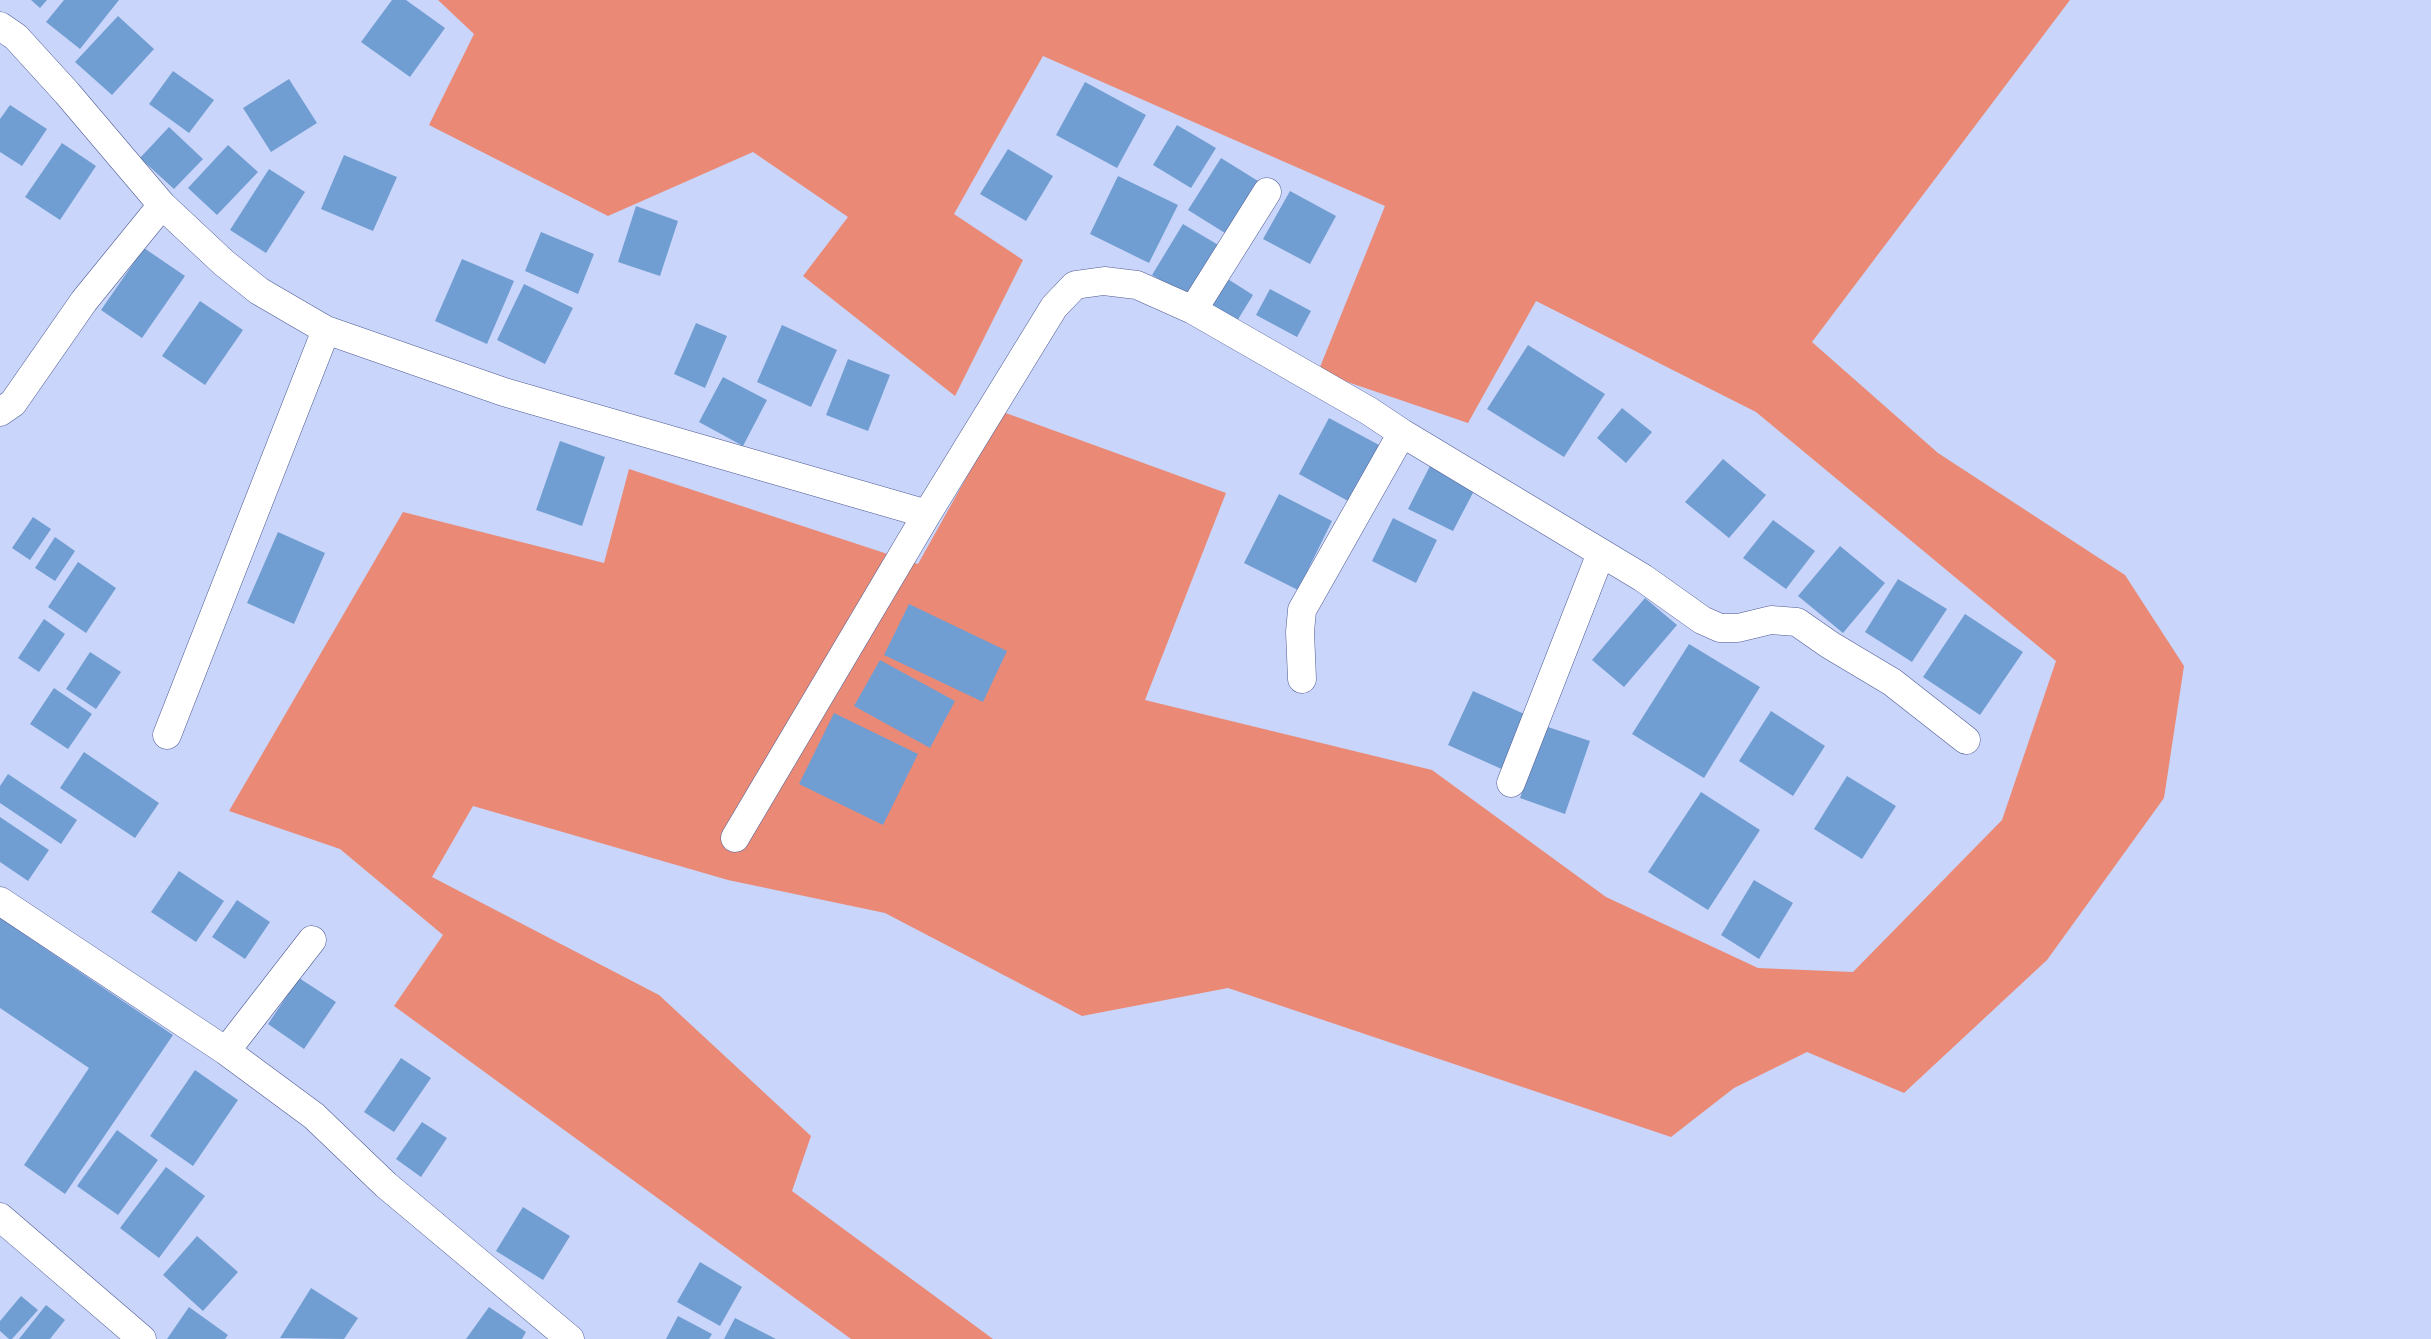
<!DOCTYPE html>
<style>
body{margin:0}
canvas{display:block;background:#c9d5fb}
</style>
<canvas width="2431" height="1339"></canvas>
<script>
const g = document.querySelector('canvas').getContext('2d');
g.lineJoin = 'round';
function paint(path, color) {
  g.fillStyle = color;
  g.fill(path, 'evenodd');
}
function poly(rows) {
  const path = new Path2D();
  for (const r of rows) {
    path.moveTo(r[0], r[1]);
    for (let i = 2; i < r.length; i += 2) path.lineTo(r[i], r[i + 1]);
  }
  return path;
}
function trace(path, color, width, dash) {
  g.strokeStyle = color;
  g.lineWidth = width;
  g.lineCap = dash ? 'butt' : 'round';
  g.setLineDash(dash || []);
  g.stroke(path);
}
paint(poly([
 [438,0,2070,0,1812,342,1938,453,2125,575,2184,666,2164,798,2047,960,1904,1093,1807,1052,1734,1088,1671,1137,1228,988,1082,1016,885,913,728,880,473,806,432,877,659,995,811,1136,792,1191,993,1339,851,1339,394,1006,443,935,340,849,229,811,403,512,604,563,629,469,918,564,1003,412,1226,493,1145,700,1432,770,1606,897,1758,968,1853,972,2002,820,2056,661,1756,412,1536,301,1468,423,1318,372,1385,206,1043,56,954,214,1023,260,955,396,803,276,848,217,753,152,608,216,429,125,474,34]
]), '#ea8a76');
paint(poly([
 [31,0,47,0,40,8],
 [64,0,119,0,80,49,46,22],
 [392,0,406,0,445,28,410,77,361,42],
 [118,16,154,49,112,95,75,62],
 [173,71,214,100,189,133,149,104],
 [289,79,317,123,271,152,243,108],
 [1085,82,1146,115,1117,168,1056,135],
 [10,105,47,129,22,166,0,152,0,119],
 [1177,125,1216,148,1191,188,1153,165],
 [169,127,203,159,174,189,140,158],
 [62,143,96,166,60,220,25,197],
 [228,145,258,172,217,215,188,188],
 [1008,149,1053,176,1026,221,980,194],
 [344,155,397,177,373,231,321,209],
 [1221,158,1258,181,1225,233,1188,210],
 [269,169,305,192,266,253,230,230],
 [1118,176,1178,205,1149,263,1090,234],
 [1290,191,1336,216,1310,264,1263,239],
 [636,206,678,221,660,276,618,262],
 [1183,224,1220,246,1190,297,1152,275],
 [541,232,594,254,578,294,525,271],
 [144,248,185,276,142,338,101,310],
 [462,259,514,281,487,344,435,321],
 [1223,276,1253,295,1237,321,1207,303],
 [524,284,573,308,545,364,497,340],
 [1270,289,1311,311,1297,337,1256,315],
 [200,301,243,330,205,385,162,356],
 [696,323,727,336,705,388,674,374],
 [782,325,837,350,811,407,757,382],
 [1528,345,1605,394,1564,457,1487,409],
 [848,359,890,375,868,431,826,415],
 [723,377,767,400,743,446,699,422],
 [1622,408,1652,432,1626,463,1597,438],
 [1329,418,1379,445,1348,501,1299,474],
 [560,441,605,457,582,526,536,510],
 [1723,459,1766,495,1729,538,1685,502],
 [1431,464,1476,487,1453,531,1408,509],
 [1279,494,1332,521,1298,590,1244,563],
 [33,517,51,529,30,560,12,548],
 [1393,518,1437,540,1416,583,1372,561],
 [1773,520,1815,551,1786,589,1743,558],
 [278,532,325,553,294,624,247,603],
 [55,537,75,551,55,581,35,568],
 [1840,546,1885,583,1843,633,1798,596],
 [78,562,116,588,86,633,48,607],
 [1898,579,1947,609,1912,662,1865,632],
 [1645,598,1677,625,1624,687,1592,660],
 [909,604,1007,651,983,702,884,655],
 [1965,614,2023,652,1980,715,1923,677],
 [44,619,65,634,39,672,18,658],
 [1689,644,1760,687,1704,778,1632,734],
 [90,652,121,672,96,709,66,689],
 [880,660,955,701,930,748,854,706],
 [54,688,92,714,68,749,30,724],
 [1473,691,1531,717,1506,771,1448,745],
 [1771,711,1825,746,1793,796,1739,761],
 [834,713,918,754,883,825,799,784],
 [1545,726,1590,741,1565,814,1520,798],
 [84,752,159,803,135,838,60,788],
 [8,774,77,820,61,844,0,803,0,786],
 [1847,776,1896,806,1862,859,1814,829],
 [1701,792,1760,830,1708,910,1648,872],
 [0,817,49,850,28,881,0,862],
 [179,871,224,901,196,942,151,912],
 [1754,880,1793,903,1759,959,1721,935],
 [237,900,270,922,245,959,212,937],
 [0,918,173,1035,65,1194,24,1165,89,1068,0,1008],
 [299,978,336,1002,304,1049,268,1024],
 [401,1058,431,1078,394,1132,364,1112],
 [195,1070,238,1100,193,1166,150,1136],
 [422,1122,447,1138,421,1177,396,1159],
 [117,1130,158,1160,118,1215,77,1186],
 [166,1167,205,1196,159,1258,120,1228],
 [523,1207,570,1236,543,1280,496,1251],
 [197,1236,238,1272,203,1311,163,1275],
 [700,1262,742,1287,720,1326,677,1302],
 [311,1288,358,1318,344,1339,280,1338],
 [21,1296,38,1310,12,1339,9,1339,0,1331,0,1321],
 [46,1305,65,1320,50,1339,19,1339],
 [189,1307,228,1335,225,1339,167,1339],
 [489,1307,526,1332,522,1339,466,1339],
 [678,1316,712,1334,709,1339,666,1339],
 [735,1318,776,1339,724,1339]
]), '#719ed2');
const minor = poly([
 [0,26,16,37,67,93,162,205,224,263,259,291,326,330,504,392,927,514],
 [1193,310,1267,192],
 [0,412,13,403,84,301,162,205],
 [1302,679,1300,632,1302,610,1402,433],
 [167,735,326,330],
 [1511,783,1601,553],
 [735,838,927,514,1054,307,1075,285,1104,281,1137,285,1193,310,1369,411,1402,433,1643,578,1702,620,1720,628,1738,628,1771,620,1797,622,1830,645,1892,682,1966,740],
 [0,901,226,1051,314,1116,386,1185,570,1339],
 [226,1051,312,940],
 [0,1217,142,1339]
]);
trace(minor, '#4e5b93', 29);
trace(minor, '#fff', 28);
</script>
